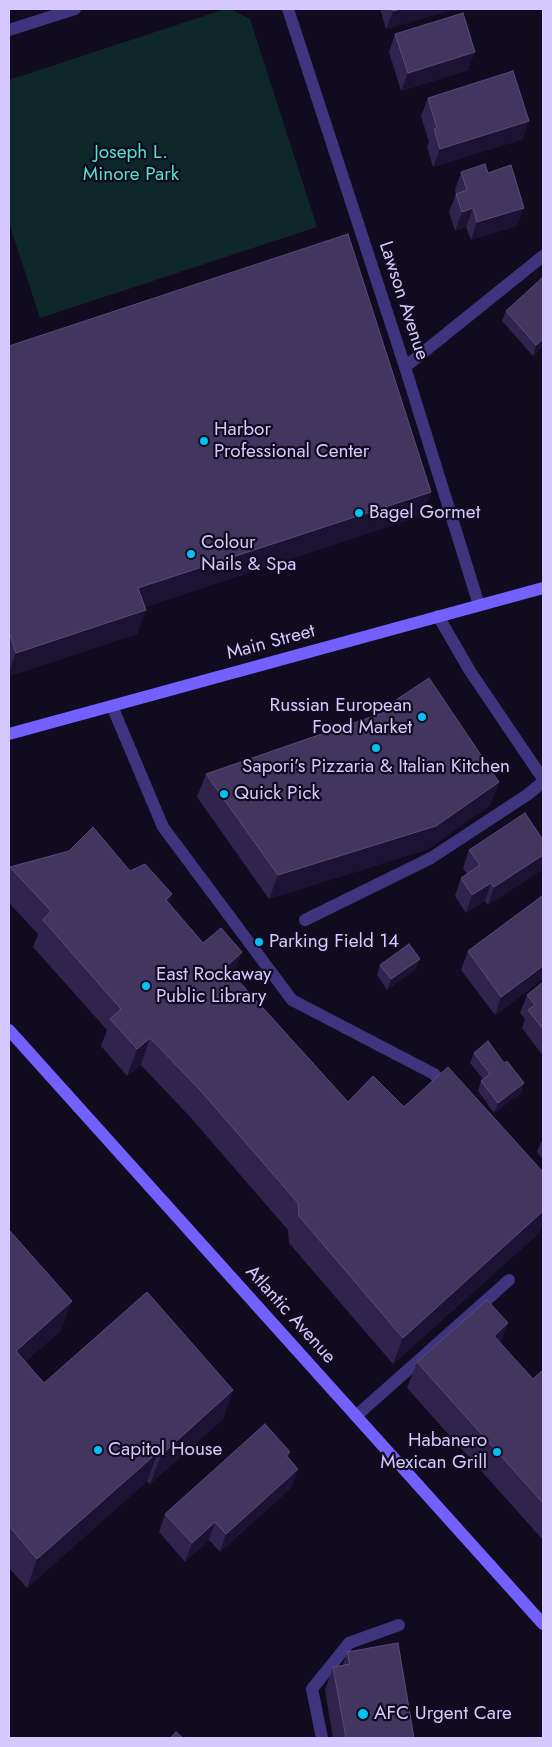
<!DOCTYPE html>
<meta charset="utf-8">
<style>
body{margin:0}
#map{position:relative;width:552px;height:1747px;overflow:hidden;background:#110b1f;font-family:Jost,sans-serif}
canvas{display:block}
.frame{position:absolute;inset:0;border:10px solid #d5c9ff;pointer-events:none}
</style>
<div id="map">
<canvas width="552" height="1747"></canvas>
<div class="frame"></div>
</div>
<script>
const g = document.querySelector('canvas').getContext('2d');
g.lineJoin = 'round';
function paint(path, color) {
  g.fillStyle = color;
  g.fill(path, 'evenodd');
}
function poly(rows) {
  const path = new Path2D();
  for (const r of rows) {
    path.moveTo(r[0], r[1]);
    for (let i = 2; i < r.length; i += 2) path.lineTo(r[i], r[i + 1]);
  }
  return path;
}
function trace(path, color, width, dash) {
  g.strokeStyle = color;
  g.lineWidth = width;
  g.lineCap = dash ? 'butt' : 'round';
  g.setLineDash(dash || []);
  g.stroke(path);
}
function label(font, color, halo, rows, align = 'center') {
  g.font = font + ' Jost,sans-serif';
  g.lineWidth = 4.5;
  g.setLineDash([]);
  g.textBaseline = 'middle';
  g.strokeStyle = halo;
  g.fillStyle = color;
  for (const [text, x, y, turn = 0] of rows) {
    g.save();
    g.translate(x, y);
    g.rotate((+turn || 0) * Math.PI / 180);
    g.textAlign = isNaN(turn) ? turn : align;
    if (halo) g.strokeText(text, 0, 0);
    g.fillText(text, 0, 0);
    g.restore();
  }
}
paint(poly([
 [225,9,230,9,250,19,317,227,40,318,9,223,9,80]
]), '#0e2729');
trace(poly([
 [405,367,543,256],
 [112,706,163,827,292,1000,434,1074,447,1089],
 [305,920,431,858,527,795,543,782],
 [356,1416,509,1280],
 [322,1738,312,1689,349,1643,399,1625]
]), '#3f357f', 12);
trace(poly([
 [288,9,405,367,479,605],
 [9,30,75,9],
 [438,616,470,671,543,779]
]), '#3f357f', 12);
trace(poly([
 [9,734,543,588],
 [9,1030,543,1624]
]), '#7460ff', 12);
paint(poly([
 [380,9,455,9,386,29],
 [395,34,468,70,401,91,389,52],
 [428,98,523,139,433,167,427,147,429,142,421,116],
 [461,172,488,173,517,226,471,240,466,227,455,231,449,212,456,194,455,190],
 [506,311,543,346,533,356,502,321],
 [9,346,423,515,145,607,146,610,137,634,9,676],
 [390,704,499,782,490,805,428,849,269,899,197,797,206,774,387,712],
 [543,840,543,869,488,905,485,901,466,913,455,896,461,878,467,874,463,868,469,850],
 [10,867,130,871,172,894,169,903,203,943,233,975,348,1102,404,1107,543,1172,543,1222,539,1233,393,1364,289,1243,288,1230,191,1118,141,1065,127,1076,101,1046,107,1030,33,947,38,934,9,903,9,869],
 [543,897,543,979,495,1015,461,970,468,951],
 [420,959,416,969,387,990,377,975,380,965],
 [543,982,543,1056,522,1028,525,1019,520,1013,527,995],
 [474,1053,504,1063,524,1083,521,1093,494,1113,478,1091,481,1081,483,1079,470,1063],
 [543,1141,543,1160,537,1152,541,1142],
 [9,1230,61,1330,25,1362,44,1383,233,1390,223,1419,150,1484,147,1481,27,1588,9,1568],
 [508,1323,500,1343,533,1379,543,1370,543,1540,407,1388,417,1362],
 [290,1452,288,1457,292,1487,220,1552,209,1540,185,1562,159,1532,165,1514],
 [347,1652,414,1738,333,1738,325,1690,333,1667,343,1665]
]), '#30234d');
paint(poly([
 [401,9,455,9,386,29,393,11],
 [475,52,468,70,401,91,408,73],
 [529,121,523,139,433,167,440,149],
 [473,208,466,227,455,231,462,212],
 [524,208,517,226,471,240,477,222],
 [543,339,543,346,533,356,536,345],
 [431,492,423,515,130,612,138,588],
 [146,610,137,634,9,676,9,672,16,653],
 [499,782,490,805,428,849,269,899,278,875],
 [543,855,543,869,488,905,494,887],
 [491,883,485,901,466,913,472,895],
 [172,894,162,921,166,900],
 [242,952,232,979,226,967],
 [420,959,416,969,387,990,391,979],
 [543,966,543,979,495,1015,501,997],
 [150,1038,141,1065,127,1076,137,1049],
 [524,1083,521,1093,494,1113,498,1103],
 [543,1211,543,1222,539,1233,393,1364,403,1338],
 [72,1301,61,1330,9,1377,16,1351],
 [508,1323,498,1350,494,1336],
 [233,1390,223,1419,150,1484,161,1455],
 [158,1452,147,1481,27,1588,37,1559],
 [298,1469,292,1487,220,1552,226,1534],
 [215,1522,209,1540,185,1562,192,1543]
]), '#1c1233');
const building = poly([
 [392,9,401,9,393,11,392,9],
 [463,13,475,52,408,73,395,34,463,13],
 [513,71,529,121,440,149,434,129,437,128,428,98,513,71],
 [485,164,488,173,511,165,524,208,477,222,473,208,462,212,456,194,467,190,461,172,485,164],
 [348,234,431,492,138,588,146,610,16,653,9,632,9,346,348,234],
 [542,278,543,280,543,339,536,345,506,311,542,278],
 [429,678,499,782,436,826,278,875,206,774,394,709,390,704,429,678],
 [525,813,543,840,543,855,494,887,491,883,472,895,461,878,480,865,469,850,525,813],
 [93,827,130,871,145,864,172,894,166,900,203,943,221,928,242,952,226,967,348,1102,373,1076,404,1107,448,1067,543,1172,543,1211,403,1338,299,1216,298,1203,201,1091,150,1038,137,1049,110,1019,121,1009,43,920,51,911,10,867,69,851,93,827],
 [542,896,543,897,543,966,501,997,468,951,542,896],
 [409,944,420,959,391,979,380,965,409,944],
 [543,982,543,1029,528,1010,535,1005,527,995,543,982],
 [488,1041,504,1063,507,1061,524,1083,498,1103,481,1081,490,1074,474,1053,488,1041],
 [9,1230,72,1301,16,1351,44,1383,147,1292,233,1390,161,1455,158,1452,37,1559,9,1526,9,1230],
 [487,1300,508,1323,494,1336,533,1379,543,1370,543,1503,417,1362,487,1300],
 [265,1424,290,1452,286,1455,298,1469,226,1534,215,1522,192,1543,165,1514,265,1424],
 [398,1643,414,1738,346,1738,333,1667,350,1664,347,1652,398,1643],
 [176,1732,183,1738,170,1738,176,1732]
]);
paint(building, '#423560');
trace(building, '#594c79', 1);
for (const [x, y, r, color] of [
 [204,441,5,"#00c3f4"],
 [359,513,5,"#00c3f4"],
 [191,554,5,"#00c3f4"],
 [422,717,5,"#00c3f4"],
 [376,748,5,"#00c3f4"],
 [224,794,5,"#00c3f4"],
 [259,942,5,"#00c3f4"],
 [146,986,5,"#00c3f4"],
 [98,1450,5,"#00c3f4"],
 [497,1452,5,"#00c3f4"],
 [363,1714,6,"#00c3f4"]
]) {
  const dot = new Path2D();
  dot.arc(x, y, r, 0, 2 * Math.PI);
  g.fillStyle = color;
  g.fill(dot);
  trace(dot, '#110b1f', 2);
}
label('19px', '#52e2cd', '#110b1f', [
 ["Joseph L.",131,153],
 ["Minore Park",131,175]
]);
label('19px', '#d5c9ff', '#110b1f', [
 ["Lawson Avenue",403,301,72],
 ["Main Street",271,643,-15],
 ["Atlantic Avenue",290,1315,48]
]);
label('19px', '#d5c9ff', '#110b1f', [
 ["Harbor",214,430],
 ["Professional Center",214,452],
 ["Bagel Gormet",369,513],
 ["Colour",201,543],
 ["Nails & Spa",201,565],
 ["Russian European",412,706,"right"],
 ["Food Market",412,728,"right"],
 ["Sapori’s Pizzaria & Italian Kitchen",376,767,"center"],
 ["Quick Pick",234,794],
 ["Parking Field 14",269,942],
 ["East Rockaway",156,975],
 ["Public Library",156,997],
 ["Habanero",487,1441,"right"],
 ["Mexican Grill",487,1463,"right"],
 ["Capitol House",108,1450],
 ["AFC Urgent Care",374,1714]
], 'left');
</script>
